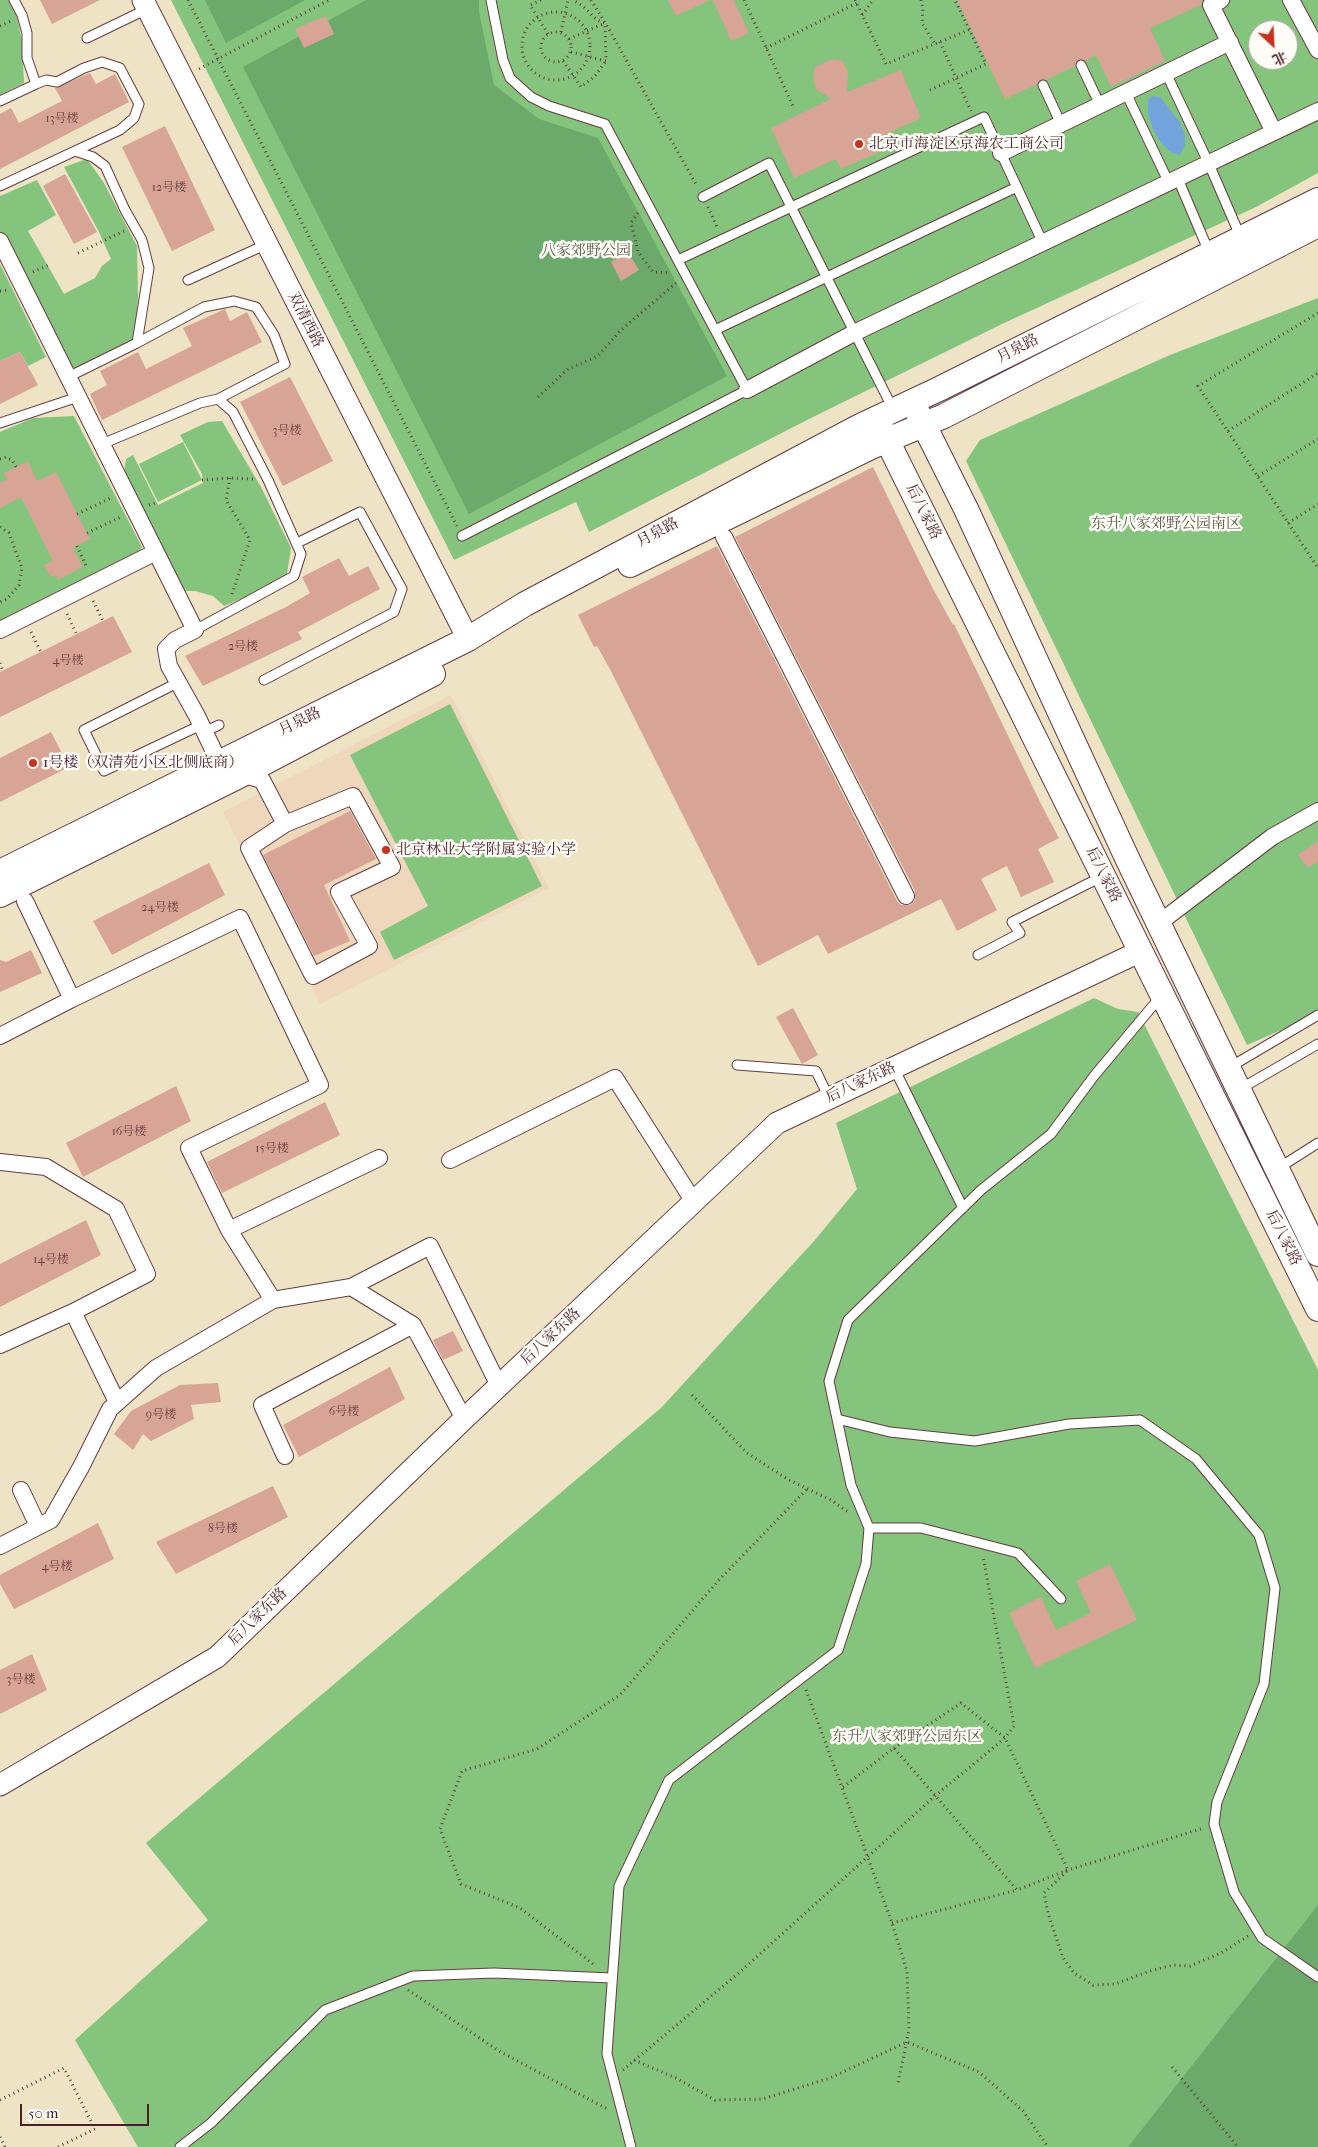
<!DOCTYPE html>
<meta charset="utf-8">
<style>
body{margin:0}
#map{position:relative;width:1318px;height:2147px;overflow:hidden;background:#eee3c5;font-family:"IM FELL French Canon","Noto Serif SC",serif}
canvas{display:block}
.north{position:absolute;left:1248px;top:20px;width:50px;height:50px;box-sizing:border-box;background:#fdfcf7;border:1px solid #b5a4a5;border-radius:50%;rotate:155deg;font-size:14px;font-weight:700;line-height:20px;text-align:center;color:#4a1f2b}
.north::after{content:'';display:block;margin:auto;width:18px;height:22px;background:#c8321e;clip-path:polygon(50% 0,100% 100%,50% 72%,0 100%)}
.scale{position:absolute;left:20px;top:2104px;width:129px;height:22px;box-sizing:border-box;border:2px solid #4a1f2b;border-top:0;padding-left:6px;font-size:15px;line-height:18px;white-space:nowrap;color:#4a1f2b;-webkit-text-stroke:4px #fdfcf7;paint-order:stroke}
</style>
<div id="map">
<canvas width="1318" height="2147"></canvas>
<div class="north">北</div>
<div class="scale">50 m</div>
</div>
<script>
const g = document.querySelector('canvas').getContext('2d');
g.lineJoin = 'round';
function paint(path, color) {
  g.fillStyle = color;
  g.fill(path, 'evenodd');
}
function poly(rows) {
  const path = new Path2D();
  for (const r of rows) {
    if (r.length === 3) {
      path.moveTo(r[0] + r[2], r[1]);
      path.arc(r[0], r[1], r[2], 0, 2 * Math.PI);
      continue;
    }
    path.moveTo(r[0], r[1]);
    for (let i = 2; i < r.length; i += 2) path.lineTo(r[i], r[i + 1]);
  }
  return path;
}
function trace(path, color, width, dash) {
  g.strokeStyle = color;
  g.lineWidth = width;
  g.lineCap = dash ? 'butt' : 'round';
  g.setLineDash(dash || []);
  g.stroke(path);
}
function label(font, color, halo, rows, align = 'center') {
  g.font = font + ' "IM FELL French Canon","Noto Serif SC",serif';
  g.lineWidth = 5;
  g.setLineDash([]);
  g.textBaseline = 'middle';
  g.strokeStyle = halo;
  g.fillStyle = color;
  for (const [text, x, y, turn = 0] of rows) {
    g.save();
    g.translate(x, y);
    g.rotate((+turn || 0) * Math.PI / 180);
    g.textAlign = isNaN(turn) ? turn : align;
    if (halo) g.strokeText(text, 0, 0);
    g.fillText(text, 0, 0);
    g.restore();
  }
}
paint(poly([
 [451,695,549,888,320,1004,223,812]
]), '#eed7bb');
paint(poly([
 [0,0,9,0,15,9,22,40,24,83,0,95],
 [171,0,1318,0,1318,173,1256,207,1002,324,809,419,589,532,576,502,454,560],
 [1258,30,1288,30,1288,60,1258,60],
 [87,159,104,183,137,246,138,298,134,340,70,373,0,232,0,196,37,180,56,215,28,231,64,294,95,278,102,266,111,259,99,232,64,167],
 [0,264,46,357,28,366,20,352,0,361],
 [1318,298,1318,1014,1247,1045,966,461,980,440,1170,355],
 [74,416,142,547,133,560,0,626,0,432,33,418],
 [222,421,261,487,291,548,287,574,263,589,224,606,213,596,195,591,181,591,124,473,126,459,133,455,158,505,203,483,202,474,180,435,208,422],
 [183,442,202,480,158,502,139,464],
 [450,704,542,886,394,960,380,932,428,906,350,755],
 [1094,998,1118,1009,1138,1012,1318,1370,1318,2147,138,2147,75,2040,208,1920,146,1843,661,1408,815,1240,857,1189,836,1123]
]), '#85c47c');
paint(poly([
 [205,0,305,0,226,43],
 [366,0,479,0,479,12,494,85,539,119,598,138,727,376,469,514,243,67],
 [1318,1905,1318,2147,1128,2147]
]), '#6caa6c');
paint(poly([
 [1152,96,1160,97,1179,121,1185,135,1185,145,1180,155,1172,153,1161,143,1154,131,1148,115,1148,100]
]), '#74a4de');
paint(poly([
 [40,0,100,0,52,24],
 [668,0,710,0,676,16],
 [713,0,734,0,749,33,731,41],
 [957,0,1202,0,1201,5,1150,28,1165,61,1111,87,1096,55,1085,61,1079,59,1075,66,1046,80,1040,80,1037,84,1005,99],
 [326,16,334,34,304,48,295,29],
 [832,59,843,61,848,72,847,92,901,70,921,118,878,138,884,150,841,169,836,159,794,178,771,128,831,99,816,89,813,76,815,67],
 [90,73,96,84,115,74,129,102,0,169,0,114,11,108,19,123,62,101,55,88],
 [165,126,215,230,172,251,122,147],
 [65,174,97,232,74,244,43,186],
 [628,252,639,270,621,281,611,262],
 [225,309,230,321,247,312,262,342,102,420,90,394,107,385,100,371,138,352,146,369,192,346,183,328],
 [20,352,38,385,0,404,0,361],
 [290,377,333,461,283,486,240,402],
 [28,461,37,481,56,472,90,539,73,548,83,567,58,580,56,575,51,577,44,565,53,561,21,497,0,508,0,483,7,479,4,473],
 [873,467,932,587,953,625,954,624,1042,806,1059,838,1038,849,1054,882,1021,897,1007,866,981,879,997,910,957,931,941,899,828,954,818,935,758,966,611,671,597,646,594,647,578,615,717,546,897,901,901,905,910,905,915,901,915,891,735,537],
 [339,558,349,576,368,566,380,589,298,632,302,639,203,686,185,656,286,607,310,593,302,577],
 [113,616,132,652,0,717,0,672],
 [51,732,69,767,0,802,0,758],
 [350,811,376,859,324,885,350,941,314,956,263,855],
 [1318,841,1318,861,1308,868,1298,855],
 [209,863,225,895,112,955,93,921],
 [31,950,42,973,0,992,0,960,6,962],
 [793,1008,818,1055,802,1064,776,1017],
 [176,1086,191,1121,83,1177,66,1143],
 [325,1102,340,1135,222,1193,207,1162],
 [86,1220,101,1255,0,1307,0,1264],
 [453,1331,463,1351,443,1360,433,1340],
 [390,1367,405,1399,299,1457,283,1425],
 [218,1383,221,1402,191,1405,194,1419,151,1441,143,1434,133,1450,114,1434,131,1411,180,1385],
 [273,1486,288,1517,176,1574,156,1542],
 [98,1523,114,1559,14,1609,0,1584,0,1575],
 [1110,1564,1137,1620,1035,1668,1009,1613,1041,1597,1056,1630,1091,1613,1076,1581],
 [32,1654,47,1690,0,1714,0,1670]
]), '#d7a495');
const service = poly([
 [87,38,147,9],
 [1081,65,1100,105],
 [1166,73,1209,164,1241,238],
 [1043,85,1061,124],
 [1126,93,1169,183],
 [0,101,36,84,27,58,27,33,22,15,14,0],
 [1178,179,1209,252],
 [0,186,120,130,134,118,139,104,120,68,102,62,84,68,57,82,46,80,36,84],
 [703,197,769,163,893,409],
 [678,260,984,117,1043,243],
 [188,280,267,244],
 [715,330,1017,187],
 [137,343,204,307,234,301,256,307,274,335,285,364,218,399],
 [68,377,137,343,149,268,142,240,125,210,105,166,93,157,75,151],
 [0,423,78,397],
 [102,444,200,403,218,399,233,412,268,480,301,554,294,576,195,630],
 [462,536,747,390,605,124,549,106,531,97,510,78,503,60,491,0],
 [264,680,394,612,402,589,360,512,297,543],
 [179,682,84,730,104,771,201,725],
 [204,732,219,725],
 [978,955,1020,933,1012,922,1103,876],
 [737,1065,816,1071,829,1098],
 [1230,1067,1318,1015],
 [894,1068,963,1208],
 [1240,1089,1318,1044],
 [1277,1169,1318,1143],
 [837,1419,890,1432,975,1441,1069,1424,1140,1420,1196,1459,1259,1535,1275,1588,1264,1684,1217,1802,1214,1824,1234,1892,1262,1938,1318,1977],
 [869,1528,921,1528,1018,1553,1061,1599],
 [180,2147,211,2123,325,2010,413,1976,494,1973,612,1978],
 [631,2147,607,2054,619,1886,669,1780,838,1650,866,1564,869,1528,851,1485,829,1381,848,1320,981,1190,1051,1134,1094,1076,1161,996]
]);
const minor = poly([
 [1221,0,1211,5,1274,132],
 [1291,0,1318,50],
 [1001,153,1230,42],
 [0,241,195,630,175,640,166,649,169,666,197,716,219,762],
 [747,390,854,333,1318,111],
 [724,537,906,896],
 [0,630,156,552],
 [241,774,262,780,285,824,353,796,392,867,339,892,369,946,313,976,249,848,285,824],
 [25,901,72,999],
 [1159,923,1272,837,1318,811],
 [0,1036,72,999,240,918,320,1085,189,1148,229,1230,273,1300,351,1287,413,1325],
 [450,1160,615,1078,694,1202],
 [0,1162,46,1167,116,1209,147,1274,73,1312,0,1345],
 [229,1230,379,1158],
 [351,1287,430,1246,499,1386],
 [73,1312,117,1402],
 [285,1456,262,1405,413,1325,464,1419],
 [21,1490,38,1526],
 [0,1546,51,1520,81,1467,110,1409,156,1368,273,1300]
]);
const tertiary = poly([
 [143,0,468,639],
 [0,1785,217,1657,464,1419,777,1123,1141,951]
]);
const secondary = poly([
 [917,411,966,509,1127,858,1318,1254],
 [880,426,1318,1309],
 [630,565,871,447,944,416,1318,225],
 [0,872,468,639,525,604,860,426,939,389,1318,200],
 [0,895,237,777,433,674]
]);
trace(service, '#633c42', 11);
trace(minor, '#633c42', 18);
trace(tertiary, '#633c42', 23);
trace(secondary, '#633c42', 26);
trace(poly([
 [188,0,457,526],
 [541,0,530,5,548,34],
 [591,0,610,31,697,186],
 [744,0,794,108],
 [855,0,886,64,969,30],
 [921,0,923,8,922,23,935,44],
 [556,46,34],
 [862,15,873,0],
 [0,26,11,21],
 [556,47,15],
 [561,32,568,0],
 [569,39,605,23],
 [940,42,971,111],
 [766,48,857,3],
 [571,52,606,61,605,23,597,20,583,6,573,0],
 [563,61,581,87,595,76,606,61],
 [199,69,329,0],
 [930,90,986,64,955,0],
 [708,207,718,229],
 [638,213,631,223,638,252,653,272,670,273],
 [78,253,124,231],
 [33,272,49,265],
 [0,291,8,290],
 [1318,313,1198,386,1318,568],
 [538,397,568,369,598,356,620,331,676,283],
 [1228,431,1318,373],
 [0,459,6,457,12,460,16,467],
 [1258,476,1318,439],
 [230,478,226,500,250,540,231,597],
 [202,480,230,478,254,479],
 [149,505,158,502],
 [77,514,111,498],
 [1288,523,1318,504],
 [0,527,9,533,22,568,19,585,7,599,0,602],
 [87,533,121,517],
 [77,546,87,568],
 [93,601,103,621],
 [67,614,77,635],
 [31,632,41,652],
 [0,663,3,671],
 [692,1395,747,1453,789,1480,831,1500,848,1512],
 [806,1690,892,1923,907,1971,909,2030,898,2083],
 [894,1748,961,1703,1005,1738,1068,1870,1044,1893,1048,1913,1063,1958,1074,1973,1093,1985,1115,1984,1150,1971,1173,1965,1190,1966,1221,1953,1248,1936],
 [843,1787,894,1748,1017,1890,1068,1870,1204,1828],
 [892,1923,1017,1890],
 [593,1964,520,1908,461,1884,440,1829,462,1771,537,1749,620,1695,718,1581,807,1489],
 [408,1990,499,2051,609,2110],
 [634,2060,676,2078,715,2100,763,2099,830,2078,907,2042,979,2072,1023,2111,1048,2147],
 [1172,2067,1238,2147],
 [623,2070,740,1972,935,1796,1005,1738,1014,1726,983,1556],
 [0,2100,64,2068,95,2129,58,2147],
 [0,2137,5,2147]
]), '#633c42', 3, [1, 4]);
trace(service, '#fff', 9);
trace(minor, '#fff', 16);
trace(tertiary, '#fff', 21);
trace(secondary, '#fff', 24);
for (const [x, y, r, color] of [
 [859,144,5,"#c8321e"],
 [33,763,5,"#c8321e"],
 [386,850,5,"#c8321e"]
]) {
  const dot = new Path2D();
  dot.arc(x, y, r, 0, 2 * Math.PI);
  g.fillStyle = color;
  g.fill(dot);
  trace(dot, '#fdfcf7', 2);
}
label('12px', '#6d4046', null, [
 ["13号楼",62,119],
 ["12号楼",169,188],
 ["3号楼",287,431],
 ["2号楼",243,647],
 ["4号楼",68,661],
 ["24号楼",160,908],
 ["16号楼",129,1132],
 ["15号楼",272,1149],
 ["14号楼",51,1260],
 ["6号楼",344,1412],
 ["9号楼",161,1415],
 ["8号楼",223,1529],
 ["4号楼",57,1567],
 ["3号楼",21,1680]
]);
label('15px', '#4a1f2b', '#fdfcf7', [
 ["北京市海淀区京海农工商公司",869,144],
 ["1号楼（双清苑小区北侧底商）",43,763],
 ["北京林业大学附属实验小学",396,850]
], 'left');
label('15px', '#5f5947', '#fdfcf7', [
 ["八家郊野公园",586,251],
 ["东升八家郊野公园南区",1166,524],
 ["东升八家郊野公园东区",907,1737]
]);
label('15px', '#4a1f2b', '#fdfcf7', [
 ["双清西路",305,320,63],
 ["月泉路",1018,349,-27],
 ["后八家路",923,512,64],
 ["月泉路",658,533,-28],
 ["月泉路",300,722,-26],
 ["后八家路",1103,875,64],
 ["后八家东路",861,1083,-25],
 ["后八家路",1283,1238,64],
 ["后八家东路",551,1337,-43],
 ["后八家东路",258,1617,-44]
]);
</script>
